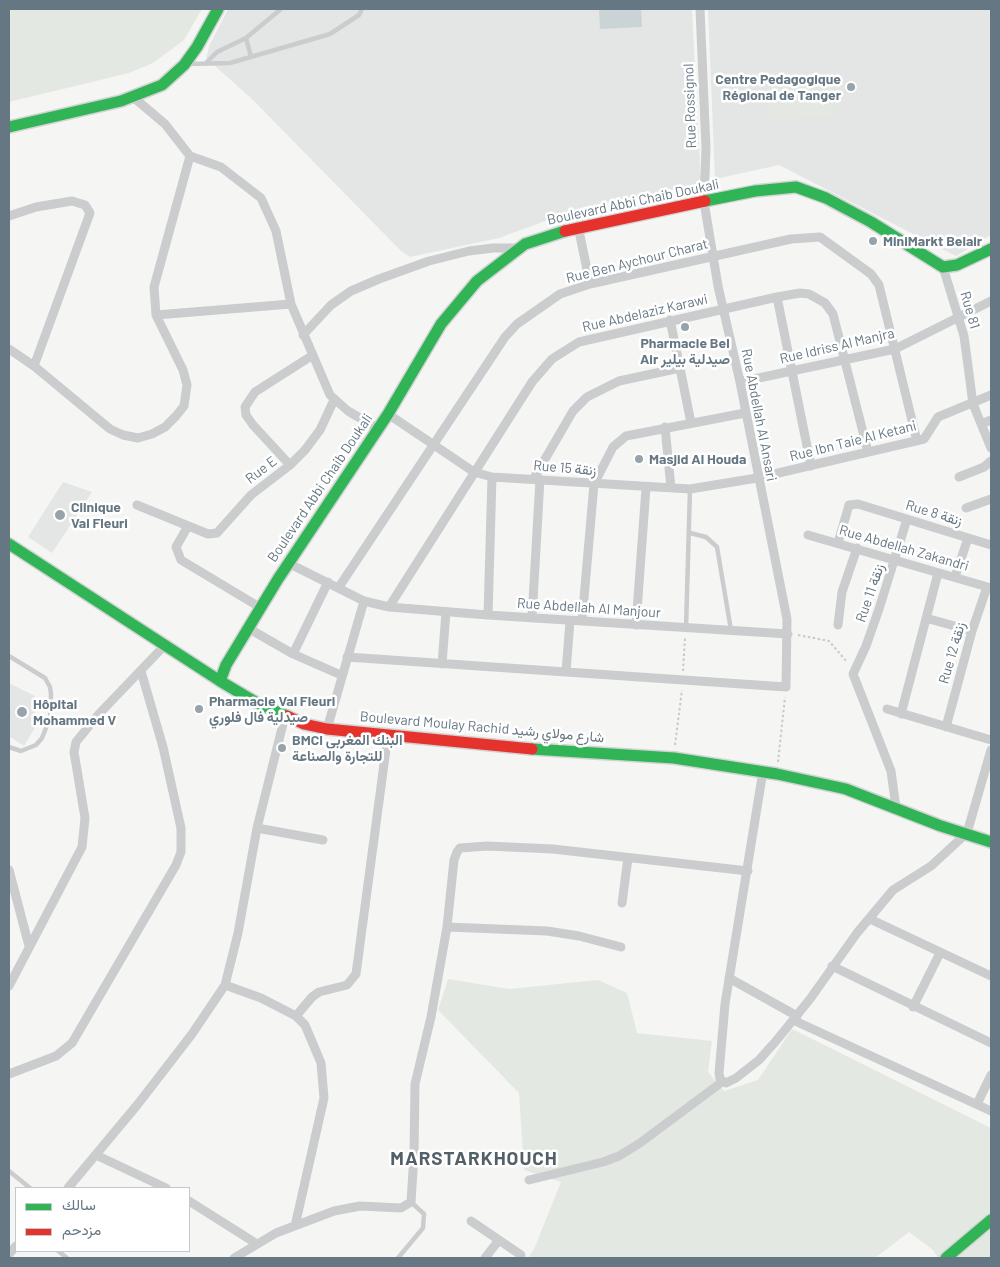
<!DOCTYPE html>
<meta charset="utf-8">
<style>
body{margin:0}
#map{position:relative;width:1000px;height:1267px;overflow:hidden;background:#f5f5f4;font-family:Barlow,Vazirmatn,sans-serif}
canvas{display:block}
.frame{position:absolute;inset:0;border:10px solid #657783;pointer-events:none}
.legend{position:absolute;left:15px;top:1187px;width:175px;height:65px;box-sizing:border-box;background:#fff;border:1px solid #c1c9cd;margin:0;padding:6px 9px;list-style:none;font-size:15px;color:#657783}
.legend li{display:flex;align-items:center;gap:10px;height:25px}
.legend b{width:25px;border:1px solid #c1c9cd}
</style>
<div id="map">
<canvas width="1000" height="1267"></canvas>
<div class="frame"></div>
<ul class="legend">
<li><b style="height:6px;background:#30b455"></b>سالك</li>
<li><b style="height:6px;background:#e5322d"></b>مزدحم</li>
</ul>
</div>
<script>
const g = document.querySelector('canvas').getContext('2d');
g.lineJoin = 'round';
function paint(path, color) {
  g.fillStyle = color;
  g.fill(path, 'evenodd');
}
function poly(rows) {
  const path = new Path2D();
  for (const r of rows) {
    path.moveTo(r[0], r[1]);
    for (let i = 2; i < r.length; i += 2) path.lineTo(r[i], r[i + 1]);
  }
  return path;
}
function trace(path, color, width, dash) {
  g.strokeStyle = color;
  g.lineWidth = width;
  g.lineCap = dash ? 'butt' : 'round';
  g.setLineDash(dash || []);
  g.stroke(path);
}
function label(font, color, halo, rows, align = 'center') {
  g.font = font + ' Barlow,Vazirmatn,sans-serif';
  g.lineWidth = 5;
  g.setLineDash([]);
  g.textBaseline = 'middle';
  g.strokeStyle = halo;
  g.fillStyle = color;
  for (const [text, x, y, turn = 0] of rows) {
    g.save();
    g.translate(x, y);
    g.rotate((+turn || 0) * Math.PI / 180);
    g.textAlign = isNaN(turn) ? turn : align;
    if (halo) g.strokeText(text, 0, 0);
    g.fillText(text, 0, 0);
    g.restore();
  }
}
paint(poly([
 [228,9,692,9,701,184,583,207,499,238,410,257,401,251,252,99,206,58,210,44],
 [708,9,991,9,991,235,956,256,779,165,715,179],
 [63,482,92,492,52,553,28,537],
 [9,683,35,696,34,707,37,709,34,714,40,719,24,746,9,736]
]), '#e4e5e5');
paint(poly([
 [9,9,202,9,184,40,153,63,129,73,9,102],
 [832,85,834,116,769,119,767,88],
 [448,979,509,989,598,980,627,993,637,1033,712,1041,708,1072,724,1091,758,1080,792,1029,991,1128,991,1258,938,1258,933,1250,909,1232,875,1258,528,1258,534,1249,561,1182,524,1170,519,1093,438,1010]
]), '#e4e8e2');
paint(poly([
 [599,9,641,9,642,27,600,29]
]), '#cad3d5');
const fast = poly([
 [9,127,121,101,162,85,184,65,197,47,218,9],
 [705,201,755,191,796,187,826,198,871,222,943,267,957,265,991,249],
 [9,544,220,681,257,703,287,716],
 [220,681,226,665,278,579,388,414,441,324,477,281,525,244,565,231],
 [532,749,674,758,777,774,846,789,941,826,991,842],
 [946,1258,991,1220]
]);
const jam = poly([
 [565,231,705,201],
 [287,716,304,724,327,729,532,749]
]);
trace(fast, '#d2d3d4', 14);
trace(jam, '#d2d3d4', 14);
trace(poly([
 [798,635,829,641,847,662],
 [683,671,685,638],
 [675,745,682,690],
 [778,762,785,697]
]), '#c8c9ca', 2, [2.5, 2.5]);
trace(poly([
 [251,57,246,38,281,9],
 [206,63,217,52,246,38],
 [188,64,230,63,330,34,359,15,362,9],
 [690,533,706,537,717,547,731,630],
 [686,628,690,489],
 [9,656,45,678,50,687,51,694,50,718,42,738,36,745,21,751,9,747],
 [9,1171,30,1188],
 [58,1251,67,1258],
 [398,1258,423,1228,424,1214,411,1202]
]), '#cacccd', 4.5);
trace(poly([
 [133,97,165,124,190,156,221,167,261,198,276,231,291,304,330,395,348,411,377,428],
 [9,216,36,207,72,201,85,205,90,213,34,366],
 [578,226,590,284],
 [943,267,964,336,973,404,991,448],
 [777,297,811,466],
 [156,315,291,304],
 [303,335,331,305,351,291,379,279,429,261,469,251,493,248,519,248],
 [9,349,34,366,110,429,123,435,138,438,152,434,165,427,176,416,184,406,187,385,183,370,156,315,154,287,190,156],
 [680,368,691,423],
 [740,382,895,349,991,301],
 [388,414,474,472,492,477,690,489,757,478,924,439,938,417,991,395],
 [981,424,991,420],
 [665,427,671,488],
 [290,465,253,425,246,415,245,407,255,392,313,355],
 [959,477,984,467,991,461],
 [534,478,573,411,587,397,619,381,680,368,670,320],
 [137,505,208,534,217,533,251,495,290,465,305,450,320,430,334,400],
 [966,508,991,499],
 [188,526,176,547,181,560,261,608],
 [808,535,991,588],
 [838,543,849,505,858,504,991,545],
 [288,563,364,601,389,607,488,615,788,634],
 [955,577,968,538],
 [339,587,505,337,517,324,560,294,590,284,791,239,820,237,871,274,879,285,917,441],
 [389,607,532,382,552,359,579,342,777,297,800,293,809,294,825,303,833,314,868,452],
 [488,615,492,477],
 [532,618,540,479],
 [926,618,972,631],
 [582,621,594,484,613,447,626,436,745,413],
 [636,625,646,488],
 [838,625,842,592,857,548],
 [248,628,293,654,341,675],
 [293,654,328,582],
 [347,657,786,687,787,619,740,382,718,286,704,202,706,148,700,9],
 [442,664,446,612],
 [566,672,570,621],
 [887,709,991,740],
 [901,714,938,573],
 [946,727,972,631,987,587],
 [327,729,364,601],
 [763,771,725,1004,719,1073,720,1079,726,1083,736,1078,759,1060,776,1041,810,999,857,933,893,890,931,866,967,833,991,750],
 [896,808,891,771,853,674,866,646,879,609,907,519],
 [257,828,323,840],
 [9,870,29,946],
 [622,903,628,858],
 [870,919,991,976],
 [447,927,547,931,579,936,621,947],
 [832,966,991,1043],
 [729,978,797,1016],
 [225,985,261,998,296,1016,305,1025,321,1063,324,1098,295,1226],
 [9,986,82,847,85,818,74,752,76,742,98,715,166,644],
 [913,1007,940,953],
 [296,1016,312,997,319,992,347,985,356,974,388,734],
 [793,1020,991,1111],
 [9,1074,56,1056,72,1043,176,865,181,852,181,828,163,747,141,671],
 [977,1104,991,1075],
 [96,1155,166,1188],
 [529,1180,603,1162,619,1156,640,1143,722,1082],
 [68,1188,138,1104,192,1034,225,985,238,933,257,828,285,716],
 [189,1201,257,1244],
 [471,1221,521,1255],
 [9,1254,16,1246],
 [234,1258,276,1233,334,1211,360,1206,401,1208,411,1202,414,1155,415,1084,431,1017,447,927,454,860,457,852,460,848,487,846,553,849,748,871],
 [485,1258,499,1240]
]), '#cacccd', 9);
trace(fast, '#30b455', 11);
trace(jam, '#e5322d', 11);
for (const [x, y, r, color] of [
 [851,87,5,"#97a3ab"],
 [873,241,5,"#97a3ab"],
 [685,327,5,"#97a3ab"],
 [639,459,5,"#97a3ab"],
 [60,515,6,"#97a3ab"],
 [199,709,5,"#97a3ab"],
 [22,712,6,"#97a3ab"],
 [282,748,5,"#97a3ab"]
]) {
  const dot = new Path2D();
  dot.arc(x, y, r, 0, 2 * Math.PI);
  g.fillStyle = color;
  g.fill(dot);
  trace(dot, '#fff', 2);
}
label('bold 14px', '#657783', '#fff', [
 ["Centre Pedagogique",841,79,"right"],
 ["Régional de Tanger",841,95,"right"],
 ["MiniMarkt Belair",883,241],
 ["Pharmacie Bel",685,343,"center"],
 ["Air صيدلية بيلير",685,359,"center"],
 ["Masjid Al Houda",649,459],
 ["Clinique",71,507],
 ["Val Fleuri",71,523],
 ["Pharmacie Val Fleuri",209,701],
 ["صيدلية فال فلوري",209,717],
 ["Hôpital",33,704],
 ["Mohammed V",33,720],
 ["BMCI البنك المغربي",292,740],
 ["للتجارة والصناعة",292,756]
], 'left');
label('14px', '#657783', '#fff', [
 ["Rue Rossignol",690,106,-92],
 ["Boulevard Abbi Chaib Doukali",633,202,-12],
 ["Rue Ben Aychour Charat",637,261,-14],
 ["Rue 81",970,310,74],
 ["Rue Abdelaziz Karawi",645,313,-13],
 ["Rue Idriss Al Manjra",837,346,-13],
 ["Rue Abdellah Al Ansari",759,415,79],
 ["Rue Ibn Taie Al Ketani",853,441,-14],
 ["Rue 15 زنقة",565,468,5],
 ["Rue E",261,470,-37],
 ["Boulevard Abbi Chaib Doukali",320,488,-56],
 ["Rue 8 زنقة",934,513,17],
 ["Rue Abdellah Zakandri",904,548,16],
 ["Rue 11 زنقة",870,593,-71],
 ["Rue Abdellah Al Manjour",589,608,4],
 ["Rue 12 زنقة",952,653,-74],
 ["Boulevard Moulay Rachid شارع مولاي رشيد",482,727,5]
]);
g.letterSpacing = '1px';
label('bold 19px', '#536068', '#fff', [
 ["MARSTARKHOUCH",474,1159]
]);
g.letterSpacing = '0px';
</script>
